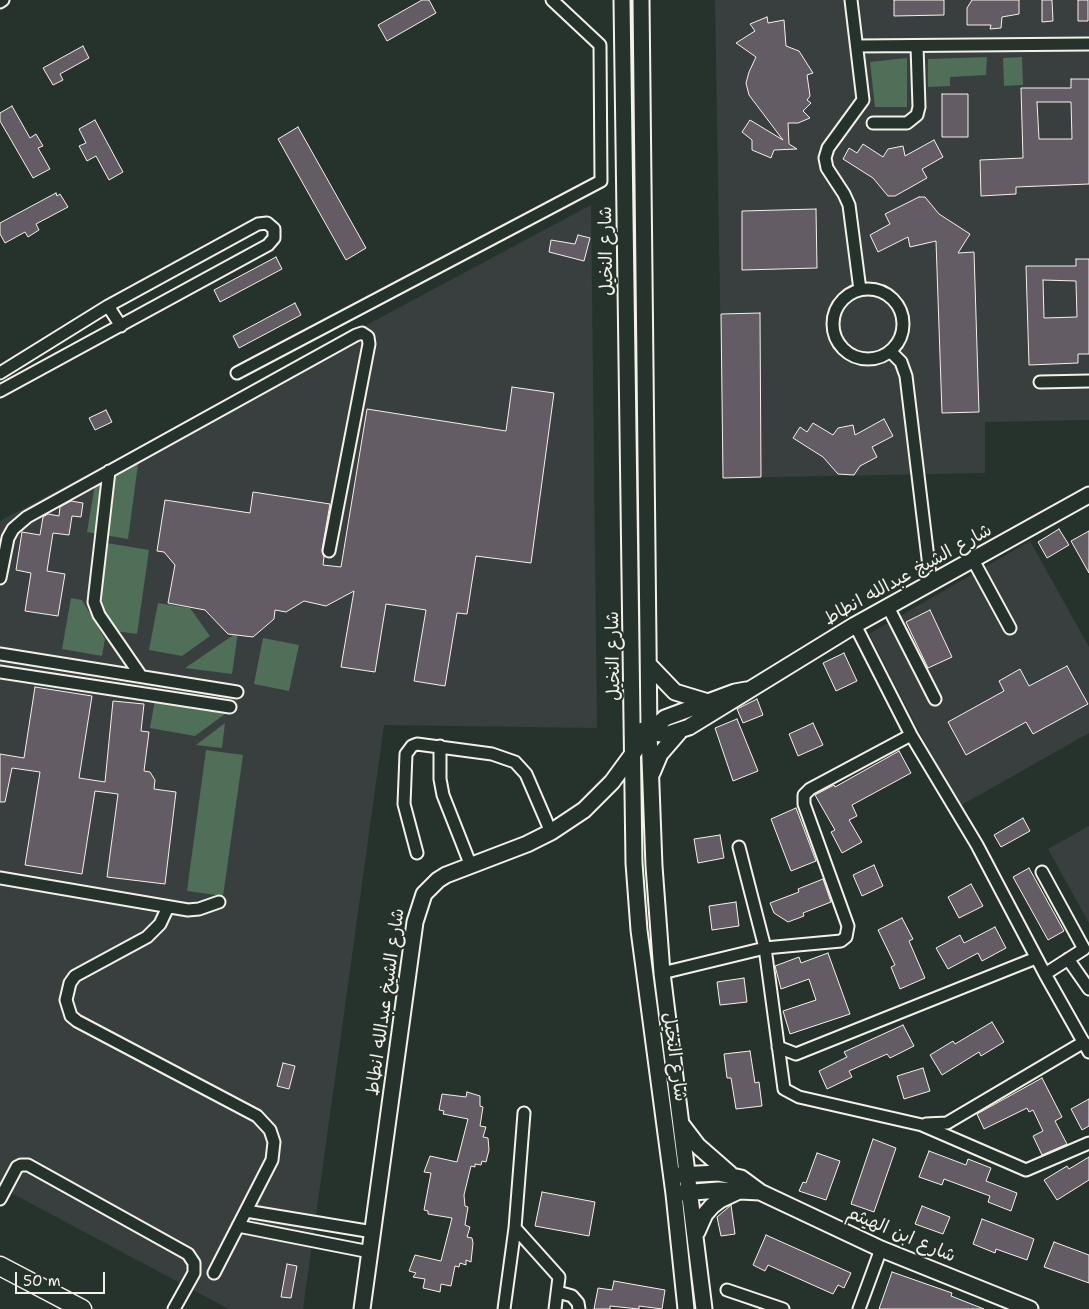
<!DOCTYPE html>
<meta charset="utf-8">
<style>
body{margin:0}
#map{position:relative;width:1089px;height:1309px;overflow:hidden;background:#26332d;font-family:"Shantell Sans",sans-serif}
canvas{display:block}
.scale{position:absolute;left:15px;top:1272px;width:90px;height:22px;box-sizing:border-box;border:2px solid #f4f1e8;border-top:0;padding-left:6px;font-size:15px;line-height:18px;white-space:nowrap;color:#f4f1e8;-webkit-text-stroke:4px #26332d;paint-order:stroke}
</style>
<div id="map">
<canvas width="1089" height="1309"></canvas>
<div class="scale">50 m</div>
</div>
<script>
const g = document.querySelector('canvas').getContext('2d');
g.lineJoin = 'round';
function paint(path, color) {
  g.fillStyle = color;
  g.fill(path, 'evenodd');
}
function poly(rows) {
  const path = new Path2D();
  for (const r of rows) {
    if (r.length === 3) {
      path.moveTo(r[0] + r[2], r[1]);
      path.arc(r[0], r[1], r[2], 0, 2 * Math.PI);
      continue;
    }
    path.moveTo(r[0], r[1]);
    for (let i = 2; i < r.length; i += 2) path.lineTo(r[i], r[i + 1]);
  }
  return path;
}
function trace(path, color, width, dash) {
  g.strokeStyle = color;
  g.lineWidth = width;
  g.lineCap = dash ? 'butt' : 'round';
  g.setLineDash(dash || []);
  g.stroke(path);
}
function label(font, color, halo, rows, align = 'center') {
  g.font = font + ' "Shantell Sans","Playpen Sans Arabic",sans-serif';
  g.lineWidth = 4;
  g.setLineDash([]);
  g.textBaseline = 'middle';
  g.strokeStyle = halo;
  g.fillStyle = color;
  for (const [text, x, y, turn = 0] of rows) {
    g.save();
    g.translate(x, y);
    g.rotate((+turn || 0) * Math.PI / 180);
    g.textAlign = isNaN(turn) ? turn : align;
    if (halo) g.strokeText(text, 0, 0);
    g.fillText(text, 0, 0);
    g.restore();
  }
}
paint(poly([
 [715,0,1089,0,1089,420,985,422,985,473,723,478],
 [591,205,597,728,384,725,303,1309,229,1309,0,1187,0,521],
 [1030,541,1089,647,1089,733,958,807,869,634],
 [1089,826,1089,923,1048,849]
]), '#393f3e');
paint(poly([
 [987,57,986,75,950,77,950,86,928,87,928,59],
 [1022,57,1023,85,1004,86,1003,58],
 [907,58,907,107,875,107,870,62],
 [139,457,128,539,87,532,96,478],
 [95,541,149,550,137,634,115,631,87,594],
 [71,598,82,600,105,639,102,656,62,649],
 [158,603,190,608,210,636,182,656,149,650],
 [238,632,232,674,185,668],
 [263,638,299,645,289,691,254,684],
 [157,689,227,701,225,714,195,736,150,728],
 [225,723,222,748,196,745],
 [206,750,243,755,223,896,187,891]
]), '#4f6f59');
const building = poly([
 [422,0,429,0,436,13,387,41,378,25,422,0],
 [894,0,944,0,944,15,894,16,894,0],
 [972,0,1019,0,1019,14,1002,17,1001,28,990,29,991,25,967,25,967,8,972,0],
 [1042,0,1052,0,1053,21,1042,22,1042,0],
 [1078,0,1088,0,1088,21,1078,21,1078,0],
 [767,17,768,23,784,20,786,46,799,51,813,73,807,75,810,96,807,100,811,103,803,111,810,118,798,123,788,123,789,144,797,149,774,150,771,158,752,150,752,140,742,132,750,120,783,140,749,95,746,83,749,72,756,57,736,43,755,31,750,24,767,17],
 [83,46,89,58,60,74,63,80,53,85,43,68,83,46],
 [1071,79,1089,79,1089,184,1016,187,1016,194,981,196,980,160,1023,158,1021,88,1071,88,1071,79],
 [1037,102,1071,102,1072,139,1039,139,1037,102],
 [942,94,968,94,968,137,942,137,942,94],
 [12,106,30,138,36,134,43,146,38,148,50,169,33,178,0,121,0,113,12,106],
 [95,120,123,172,109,180,96,156,87,161,79,146,86,143,79,129,95,120],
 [298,127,366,248,346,260,278,139,298,127],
 [934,140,943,157,922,169,927,178,895,196,888,196,873,178,843,159,849,148,857,153,863,144,883,157,888,149,903,146,905,156,934,140],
 [56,193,57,196,60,194,68,207,36,224,39,230,28,237,25,232,5,243,0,234,0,223,56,193],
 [919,197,925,197,939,214,970,234,958,253,974,252,979,412,942,413,936,241,910,247,908,237,878,252,870,235,890,224,885,214,919,197],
 [816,209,817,268,742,270,742,211,816,209],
 [578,235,590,238,584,261,549,252,551,240,575,244,578,235],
 [276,257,282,269,220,302,214,290,276,257],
 [1076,259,1089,259,1089,354,1078,354,1078,363,1029,365,1026,266,1076,266,1076,259],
 [1043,280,1076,281,1077,317,1044,318,1043,280],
 [295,303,301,315,239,348,233,336,295,303],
 [760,313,761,477,723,478,721,314,760,313],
 [512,387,554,393,531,563,476,556,467,614,457,613,445,686,414,681,426,610,386,604,375,672,341,667,354,591,326,606,304,601,286,612,275,610,274,619,253,637,228,634,205,610,168,603,175,565,164,552,157,551,165,500,250,513,253,492,330,504,322,550,324,557,323,565,341,567,367,409,506,431,512,387],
 [106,410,112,422,95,430,89,418,106,410],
 [884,419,893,436,872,447,877,457,860,466,854,475,838,474,823,457,793,438,800,427,807,432,813,423,833,435,838,428,853,425,855,435,884,419],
 [71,501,83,503,81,517,72,516,69,535,53,533,47,571,65,574,58,616,25,611,31,573,16,570,22,532,40,535,43,517,48,514,59,516,60,507,71,501],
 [1059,529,1069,545,1047,558,1038,542,1059,529],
 [1089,531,1089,573,1071,541,1089,531],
 [930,610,952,657,928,668,906,622,930,610],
 [844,653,857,681,836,691,823,663,844,653],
 [1067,666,1088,704,1033,734,1026,722,966,755,948,722,1004,691,999,681,1020,669,1029,686,1067,666],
 [35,687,92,696,79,778,105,782,113,701,144,704,141,731,149,732,144,771,150,772,155,780,154,789,176,792,165,884,107,877,118,794,95,791,82,874,25,865,40,772,12,768,5,802,0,802,0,754,24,758,35,687],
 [757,699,763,715,743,723,737,709,757,699],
 [737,719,758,771,733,781,715,728,737,719],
 [813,723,823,745,798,756,789,734,813,723],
 [899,751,911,773,852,805,857,816,849,820,862,842,842,853,831,832,835,830,815,795,834,785,835,787,899,751],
 [796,808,816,861,791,871,771,819,796,808],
 [1023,818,1030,831,1001,847,994,835,1023,818],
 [720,835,724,858,698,863,694,839,720,835],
 [874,865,883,886,862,896,853,875,874,865],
 [1029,868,1064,931,1048,940,1013,877,1029,868],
 [823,879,831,902,803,913,804,916,788,922,774,913,770,903,799,892,798,889,823,879],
 [971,884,983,906,959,918,948,897,971,884],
 [736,902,739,926,712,930,709,906,736,902],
 [902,918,913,939,909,941,925,978,900,989,891,967,895,965,878,930,902,918],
 [995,927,1006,948,982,961,978,953,948,969,936,948,960,935,964,943,995,927],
 [828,953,850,1014,790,1034,783,1011,816,1000,809,979,781,989,775,966,799,957,801,963,828,953],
 [744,978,747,1002,720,1005,717,982,744,978],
 [992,1022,1004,1042,981,1056,979,1052,942,1075,930,1055,953,1041,955,1044,992,1022],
 [903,1025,914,1046,890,1058,887,1054,849,1071,852,1077,827,1089,819,1071,847,1057,844,1052,903,1025],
 [750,1051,755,1083,759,1082,762,1106,736,1109,731,1078,727,1078,724,1054,750,1051],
 [283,1063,295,1066,289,1089,277,1086,283,1063],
 [923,1068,930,1091,904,1099,897,1076,923,1068],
 [1042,1078,1062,1117,1055,1121,1067,1144,1042,1155,1033,1136,1043,1131,1033,1110,1029,1112,1027,1108,984,1129,977,1114,1042,1078],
 [467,1092,480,1096,480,1106,483,1107,480,1126,486,1127,483,1137,488,1138,489,1150,486,1162,482,1161,481,1165,475,1164,475,1167,471,1166,464,1195,465,1206,468,1207,465,1225,470,1227,467,1237,472,1238,473,1243,471,1262,466,1260,466,1265,460,1263,459,1267,455,1266,451,1286,441,1284,440,1292,423,1288,425,1279,413,1277,416,1273,409,1271,415,1255,441,1261,452,1218,428,1214,428,1211,424,1210,431,1173,424,1172,430,1156,457,1162,468,1119,443,1114,444,1111,439,1110,442,1094,466,1097,467,1092],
 [1089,1099,1089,1126,1082,1130,1071,1109,1089,1099],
 [873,1139,896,1148,874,1212,851,1204,873,1139],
 [929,1151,966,1165,968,1159,991,1168,986,1181,1017,1193,1011,1211,988,1202,990,1196,944,1179,942,1185,919,1177,929,1151],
 [817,1153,840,1161,826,1200,799,1191,803,1182,806,1183,817,1153],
 [1089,1157,1089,1180,1057,1200,1044,1180,1067,1166,1069,1169,1089,1157],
 [542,1192,595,1202,589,1236,535,1226,542,1192],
 [731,1205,735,1234,721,1236,717,1217,731,1205],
 [922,1206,950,1217,943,1234,915,1224,922,1206],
 [982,1219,1034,1239,1027,1260,996,1249,995,1253,973,1244,982,1219],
 [766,1235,851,1273,844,1288,838,1285,833,1294,768,1265,765,1271,753,1265,766,1235],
 [1054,1242,1089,1255,1089,1283,1044,1267,1054,1242],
 [287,1264,297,1266,291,1298,281,1297,287,1264],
 [892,1272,952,1293,951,1296,984,1309,879,1309,892,1272],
 [614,1281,665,1290,662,1309,639,1306,639,1309,610,1306,610,1309,594,1309,598,1288,612,1290,614,1281]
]);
paint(building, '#645c64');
trace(building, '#f4f1e8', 1);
const minor = poly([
 [851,0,863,100,828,148,825,158,827,168,844,194,849,205,860,290],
 [0,2,3,0],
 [857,46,1089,44],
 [873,123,907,123,917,115,919,107,917,46],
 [868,324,35],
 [108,306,121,326],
 [890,351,901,362,906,376,931,583],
 [0,373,108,306,258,224,267,223,274,229,274,238,268,245,0,391],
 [237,373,601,181,600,45,552,0],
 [1040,382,1089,381],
 [109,471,94,602,99,615,141,676],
 [973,560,1010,628],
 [0,578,8,538,13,529,27,517,356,335,362,333,368,337,369,344,329,551],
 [888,607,935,699],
 [855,625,911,735,977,845,1045,974,1089,1052],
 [0,654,237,692],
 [0,672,230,707],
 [440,746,440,779,443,795,471,866],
 [739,847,765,948,784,1089,799,1097,922,1125,1026,1170,1089,1143],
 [417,853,404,804,406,754,412,746,417,744,492,754,515,762,526,774,551,832],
 [1042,872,1084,949,1045,974],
 [0,878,188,910,199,909,219,902],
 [168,907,160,924,147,937,75,976,70,983,66,1000,71,1016,77,1021,257,1116,270,1130,274,1142,272,1160,214,1273],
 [1068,959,1089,989],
 [662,973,765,948,841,941,846,937,848,926,804,804,804,795,810,789,911,735],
 [778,1047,796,1054,1036,958],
 [926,1124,947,1123,1084,1042],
 [0,1199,17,1167,21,1165,28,1165,188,1254,194,1263,194,1273,174,1309],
 [246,1211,373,1232],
 [238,1226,370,1252],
 [515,1228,559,1277,555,1309],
 [727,1290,783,1309],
 [558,1292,572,1296,578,1303,579,1309],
 [504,1309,515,1228,524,1113],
 [859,1309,881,1249]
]);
const major = poly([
 [622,0,634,863,639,930,674,1194,686,1309],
 [641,0,649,733,654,866,662,973,704,1309],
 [650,666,675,692,708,702],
 [643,730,665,735,689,727,855,625,1089,495],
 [652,773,660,754,679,732],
 [682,1125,698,1146,730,1174],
 [679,1175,718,1173,741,1178,760,1192,881,1249,1030,1309],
 [681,1193,719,1190,760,1192],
 [697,1232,705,1214,712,1206,720,1200,737,1192],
 [362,1309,415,922,424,894,438,880,446,875,527,844,551,832,584,810,612,782,645,737,665,718,735,692,746,690]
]);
const highway = poly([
 [0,1266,82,1309]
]);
trace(minor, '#f4f1e8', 15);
trace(major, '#f4f1e8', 19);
trace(highway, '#f4f1e8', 21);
trace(minor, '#26332d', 11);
trace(major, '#26332d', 15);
trace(highway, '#26332d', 18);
label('18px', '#f4f1e8', '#26332d', [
 ["شارع النخيل",607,251,-91],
 ["شارع الشيخ عبدالله انطاط",908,575,-29],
 ["شارع النخيل",614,656,-91],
 ["شارع الشيخ عبدالله انطاط",386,1002,-82],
 ["شارع النخيل",674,1057,82],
 ["شارع ابن الهيثم",901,1235,23]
]);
</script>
